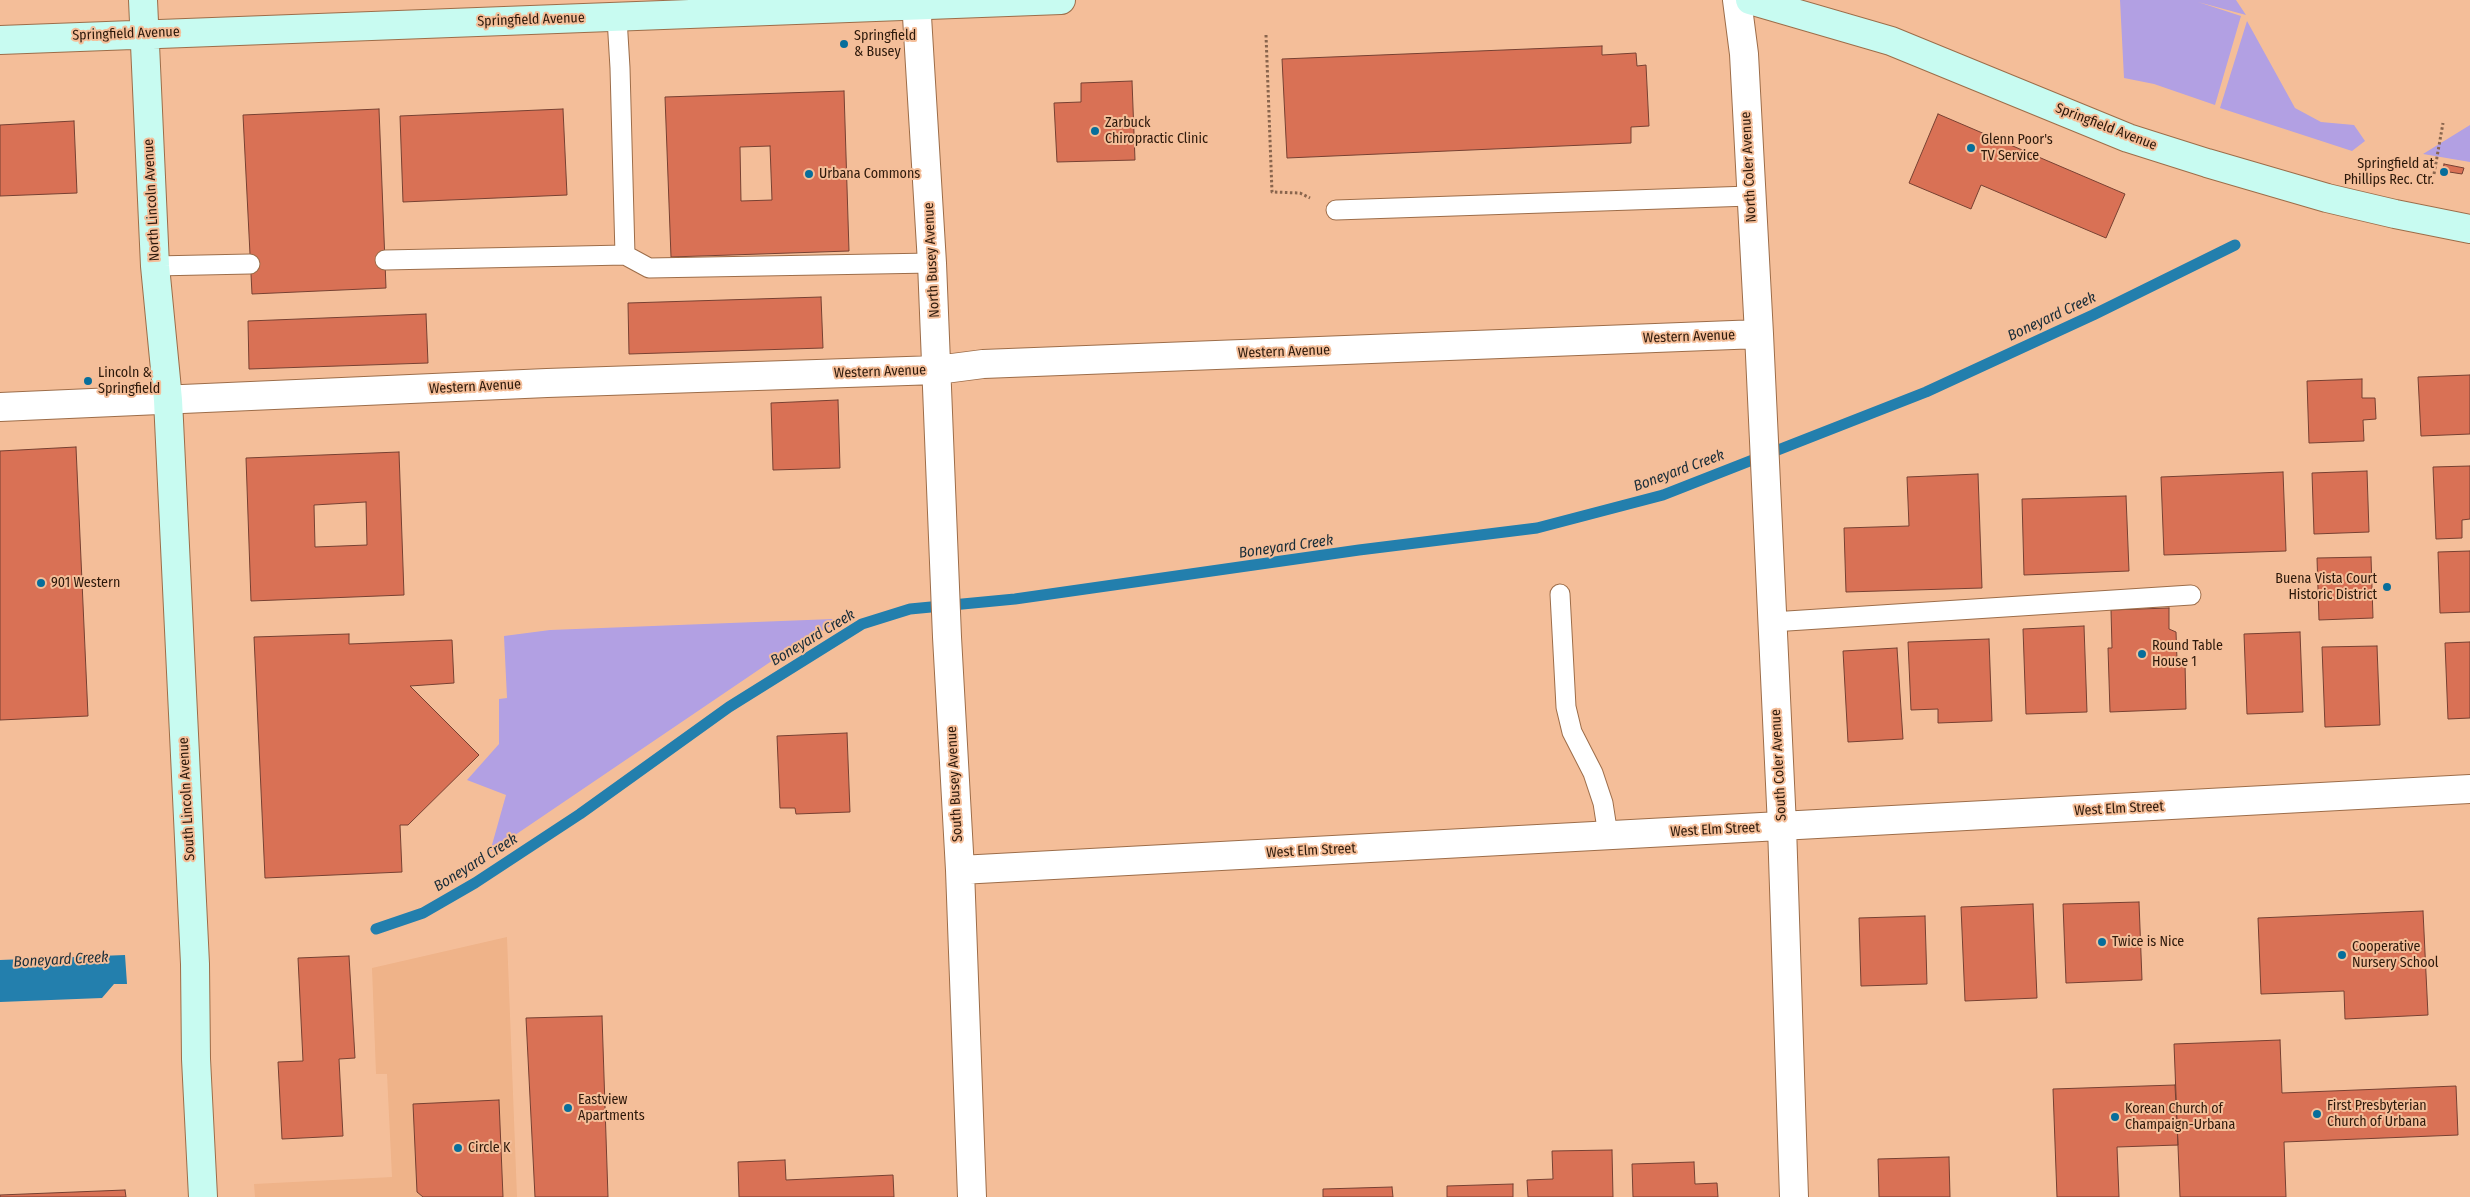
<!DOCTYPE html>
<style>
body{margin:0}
canvas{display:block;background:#f4be99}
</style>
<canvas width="2470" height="1197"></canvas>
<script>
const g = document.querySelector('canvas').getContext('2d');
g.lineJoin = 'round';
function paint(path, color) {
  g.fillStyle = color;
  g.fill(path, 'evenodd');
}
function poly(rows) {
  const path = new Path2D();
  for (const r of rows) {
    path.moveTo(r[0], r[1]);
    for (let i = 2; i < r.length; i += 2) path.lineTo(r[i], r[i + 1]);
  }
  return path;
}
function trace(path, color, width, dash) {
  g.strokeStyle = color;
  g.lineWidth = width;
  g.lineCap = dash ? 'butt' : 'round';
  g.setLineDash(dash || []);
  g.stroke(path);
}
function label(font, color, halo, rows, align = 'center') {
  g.font = font + ' "Fira Sans Condensed",sans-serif';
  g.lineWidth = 4;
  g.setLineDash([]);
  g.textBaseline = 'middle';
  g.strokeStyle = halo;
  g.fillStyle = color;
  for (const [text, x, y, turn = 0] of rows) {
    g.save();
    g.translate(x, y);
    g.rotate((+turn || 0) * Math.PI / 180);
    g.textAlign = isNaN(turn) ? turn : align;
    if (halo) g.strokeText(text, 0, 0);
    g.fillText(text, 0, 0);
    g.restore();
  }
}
paint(poly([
 [507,937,517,1197,255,1197,254,1184,392,1177,387,1074,376,1074,372,968]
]), '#efb389');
paint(poly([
 [2120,0,2236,0,2246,15,2198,2,2241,16,2215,105,2154,84,2124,78],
 [2247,21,2295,108,2321,122,2354,125,2365,141,2352,151,2220,108],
 [2470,125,2470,162,2423,154],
 [833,619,834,624,782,654,490,852,506,795,467,780,499,744,499,699,507,698,504,636,550,630]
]), '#b2a0e3');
paint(poly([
 [125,955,127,984,114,984,102,998,0,1002,0,960]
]), '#237fad');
trace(poly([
 [376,929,423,913,475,883,580,814,729,707,862,624,910,609,1015,599,1359,550,1537,528,1663,495,1926,392,2093,315,2235,245]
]), '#237fad', 11);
const building = poly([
 [1602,46,1602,55,1636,53,1637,66,1646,65,1649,126,1631,127,1631,143,1287,158,1282,59,1602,46],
 [1132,81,1135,160,1057,162,1054,103,1081,102,1081,83,1132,81],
 [844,91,849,251,671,257,665,97,844,91],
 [770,146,772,200,741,201,740,147,770,146],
 [379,109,386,288,252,294,243,115,379,109],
 [563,109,567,195,403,202,400,116,563,109],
 [1938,114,2125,194,2106,238,1981,185,1971,209,1909,183,1938,114],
 [74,121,77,193,0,196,0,125,74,121],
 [2444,164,2464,168,2462,174,2443,171,2444,164],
 [821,297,823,348,629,354,628,303,821,297],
 [426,314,428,363,249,369,248,321,426,314],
 [2470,375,2470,434,2421,436,2418,377,2470,375],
 [2362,379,2362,398,2375,398,2376,419,2363,420,2364,441,2309,443,2307,381,2362,379],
 [838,400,840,468,773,470,771,403,838,400],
 [76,447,88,716,0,720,0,451,76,447],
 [399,452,404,595,251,601,246,458,399,452],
 [366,502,367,545,315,547,314,505,366,502],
 [2470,466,2470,519,2462,520,2462,538,2436,539,2433,467,2470,466],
 [2367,471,2369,532,2314,534,2312,473,2367,471],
 [2283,472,2286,551,2164,555,2161,477,2283,472],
 [1978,474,1982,588,1846,592,1844,528,1909,526,1907,477,1978,474],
 [2126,496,2129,571,2024,575,2022,499,2126,496],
 [2470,551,2470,612,2440,613,2438,552,2470,551],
 [2371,557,2373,618,2319,620,2317,558,2371,557],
 [2169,608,2169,629,2176,632,2177,660,2185,663,2186,709,2110,712,2108,648,2112,648,2111,610,2169,608],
 [2084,626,2087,712,2026,714,2023,629,2084,626],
 [2300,632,2303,712,2247,714,2244,634,2300,632],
 [349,634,349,644,452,640,454,683,410,686,479,755,408,825,400,825,402,872,265,878,254,637,349,634],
 [1989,639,1992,721,1938,723,1938,709,1911,710,1908,642,1989,639],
 [2470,642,2470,718,2448,719,2445,643,2470,642],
 [2377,646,2380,725,2325,727,2322,647,2377,646],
 [1897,648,1903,739,1848,742,1843,651,1897,648],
 [847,733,850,812,796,814,795,808,780,808,777,736,847,733],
 [2139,902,2142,980,2066,983,2063,904,2139,902],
 [2033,904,2037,998,1965,1001,1961,907,2033,904],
 [2423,911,2428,1015,2345,1019,2344,991,2261,994,2258,918,2423,911],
 [1925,916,1927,984,1861,986,1859,918,1925,916],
 [349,956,355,1058,339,1059,343,1136,282,1139,278,1062,303,1061,298,958,349,956],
 [602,1016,608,1197,535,1197,526,1018,602,1016],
 [2280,1040,2282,1093,2456,1086,2458,1135,2284,1142,2286,1197,2180,1197,2174,1044,2280,1040],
 [2175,1085,2178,1145,2117,1147,2119,1197,2057,1197,2053,1089,2175,1085],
 [499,1100,503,1197,423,1197,417,1192,413,1104,499,1100],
 [1612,1150,1613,1197,1528,1197,1527,1180,1553,1179,1552,1151,1612,1150],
 [1949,1157,1950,1197,1879,1197,1878,1159,1949,1157],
 [785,1160,786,1180,893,1175,894,1197,739,1197,738,1162,785,1160],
 [1694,1162,1695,1184,1717,1183,1718,1197,1633,1197,1632,1164,1694,1162],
 [1513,1184,1513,1197,1447,1197,1447,1186,1513,1184],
 [1392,1187,1393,1197,1323,1197,1323,1189,1392,1187],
 [125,1190,126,1197,0,1197,0,1195,125,1190]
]);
paint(building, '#d97155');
trace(building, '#774132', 1);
const lane = poly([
 [617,18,620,68,625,255],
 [1336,210,1750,196],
 [385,260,625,255,649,268,932,263],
 [155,266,250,264],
 [1560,594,1566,707,1572,732,1593,773,1603,803,1608,835],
 [1772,622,2191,595]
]);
const street = poly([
 [916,0,932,263,947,637,960,870,972,1197],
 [1737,0,1744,54,1759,334,1782,826,1794,1197],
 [0,407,547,383,937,370,983,364,1759,334],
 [960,870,2470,789]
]);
const secondary = poly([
 [143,0,155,266,168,400,195,964,196,1059,203,1197],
 [1750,0,1891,41,2128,138,2207,163,2327,198,2395,214,2470,229],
 [0,40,1061,0]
]);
trace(lane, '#9d6d49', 21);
trace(street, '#9d6d49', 30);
trace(secondary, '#9d6d49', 30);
trace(poly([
 [1266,35,1272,192,1300,193,1310,198],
 [2434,174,2443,123]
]), '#89654d', 3, [2.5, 2.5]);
trace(lane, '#fff', 19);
trace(street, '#fff', 28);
trace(secondary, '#c8fbf1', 28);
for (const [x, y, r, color] of [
 [844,44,5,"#076e9b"],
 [1095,131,5,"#076e9b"],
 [1971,148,5,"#076e9b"],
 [2444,172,5,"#076e9b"],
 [809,174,5,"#076e9b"],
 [88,381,5,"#076e9b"],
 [41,583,5,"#076e9b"],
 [2387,587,5,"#076e9b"],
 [2142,654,5,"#076e9b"],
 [2102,942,5,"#076e9b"],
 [2342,955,5,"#076e9b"],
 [568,1108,5,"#076e9b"],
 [2317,1114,5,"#076e9b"],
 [2115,1117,5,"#076e9b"],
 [458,1148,5,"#076e9b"]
]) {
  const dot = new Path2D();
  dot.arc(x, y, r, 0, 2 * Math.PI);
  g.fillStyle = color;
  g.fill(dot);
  trace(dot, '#f4be99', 2);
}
label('14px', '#2d190b', '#f4be99', [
 ["Springfield Avenue",531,20,-2],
 ["Springfield Avenue",126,34,-2],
 ["Springfield Avenue",2106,127,21],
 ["North Coler Avenue",1749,167,-93],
 ["North Lincoln Avenue",152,200,-93],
 ["North Busey Avenue",932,260,-93],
 ["Western Avenue",1689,337,-2],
 ["Western Avenue",1284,352,-2],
 ["Western Avenue",880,372,-2],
 ["Western Avenue",475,387,-3],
 ["South Coler Avenue",1779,765,-93],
 ["South Busey Avenue",955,784,-93],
 ["South Lincoln Avenue",187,799,-93],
 ["West Elm Street",2119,809,-3],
 ["West Elm Street",1715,830,-3],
 ["West Elm Street",1311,851,-3]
]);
label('14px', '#2d190b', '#f4be99', [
 ["Springfield",854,36],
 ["& Busey",854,52],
 ["Zarbuck",1105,123],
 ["Chiropractic Clinic",1105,139],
 ["Glenn Poor's",1981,140],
 ["TV Service",1981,156],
 ["Springfield at",2434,164,"right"],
 ["Phillips Rec. Ctr.",2434,180,"right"],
 ["Urbana Commons",819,174],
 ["Lincoln &",98,373],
 ["Springfield",98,389],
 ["Buena Vista Court",2377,579,"right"],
 ["Historic District",2377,595,"right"],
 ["901 Western",51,583],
 ["Round Table",2152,646],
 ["House 1",2152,662],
 ["Twice is Nice",2112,942],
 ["Cooperative",2352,947],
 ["Nursery School",2352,963],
 ["Eastview",578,1100],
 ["Apartments",578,1116],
 ["First Presbyterian",2327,1106],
 ["Church of Urbana",2327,1122],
 ["Korean Church of",2125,1109],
 ["Champaign-Urbana",2125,1125],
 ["Circle K",468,1148]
], 'left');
label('italic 15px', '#192d39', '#f4be99', [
 ["Boneyard Creek",2052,317,-25],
 ["Boneyard Creek",1679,471,-20],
 ["Boneyard Creek",1286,547,-8],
 ["Boneyard Creek",813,638,-31],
 ["Boneyard Creek",476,863,-32],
 ["Boneyard Creek",61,960,-3]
]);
</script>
